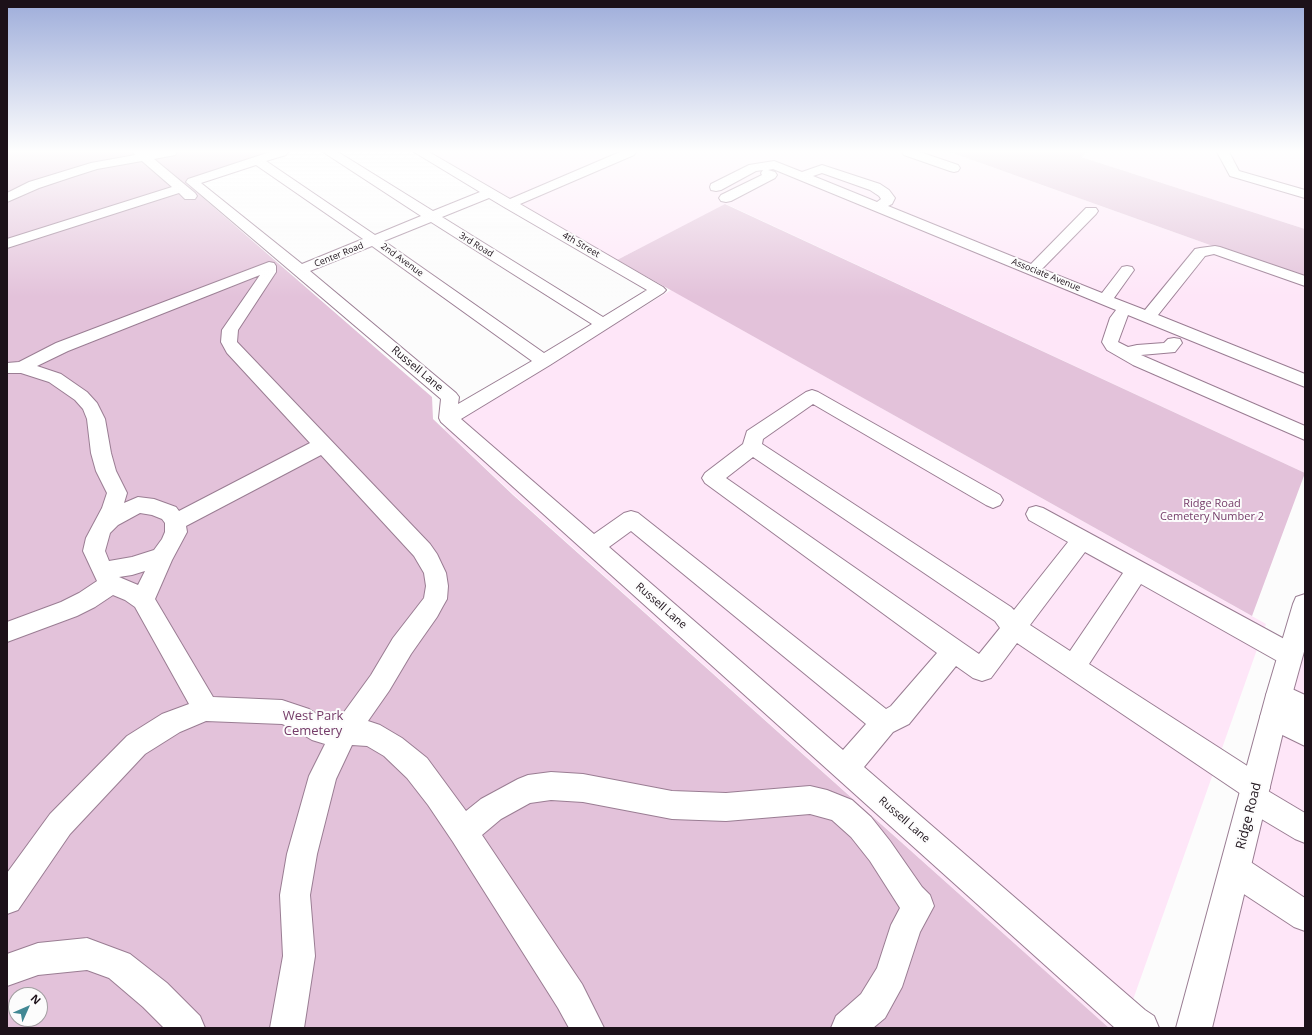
<!DOCTYPE html>
<style>
body{margin:0}
#map{position:relative;width:1312px;height:1035px;overflow:hidden;background:#fcfcfc;font-family:"Open Sans",sans-serif}
canvas{display:block}
.frame{position:absolute;inset:0;border:8px solid #1c1119;pointer-events:none}
.north{position:absolute;left:8px;top:987px;width:40px;height:40px;box-sizing:border-box;background:#fcfcfc;border:1px solid #a29ea1;border-radius:50%;rotate:45deg;font-size:11px;font-weight:700;line-height:16px;text-align:center;color:#1c1119}
.north::after{content:'';display:block;margin:auto;width:14px;height:18px;background:#428894;clip-path:polygon(50% 0,100% 100%,50% 72%,0 100%)}
</style>
<div id="map">
<canvas width="1312" height="1035"></canvas>
<div class="frame"></div>
<div class="north">N</div>
</div>
<script>
const g = document.querySelector('canvas').getContext('2d');
g.lineJoin = 'round';
function paint(path, color) {
  g.fillStyle = color;
  g.fill(path, 'evenodd');
}
function poly(rows) {
  const path = new Path2D();
  for (const r of rows) {
    path.moveTo(r[0], r[1]);
    for (let i = 2; i < r.length; i += 2) path.lineTo(r[i], r[i + 1]);
  }
  return path;
}
function trace(path, color, width, dash) {
  g.strokeStyle = color;
  g.lineWidth = width;
  g.lineCap = dash ? 'butt' : 'round';
  g.setLineDash(dash || []);
  g.stroke(path);
}
function label(font, color, halo, rows, align = 'center') {
  g.font = font + ' "Open Sans",sans-serif';
  g.lineWidth = 4;
  g.setLineDash([]);
  g.textBaseline = 'middle';
  g.strokeStyle = halo;
  g.fillStyle = color;
  for (const [text, x, y, turn = 0] of rows) {
    g.save();
    g.translate(x, y);
    g.rotate((+turn || 0) * Math.PI / 180);
    g.textAlign = isNaN(turn) ? turn : align;
    if (halo) g.strokeText(text, 0, 0);
    g.fillText(text, 0, 0);
    g.restore();
  }
}
paint(poly([
 [430,152,950,152,1305,279,1305,473,726,204,617,260],
 [1088,152,1305,152,1305,229,1081,157],
 [671,290,1266,624,1123,1028,1109,1028,513,494,444,429],
 [1305,604,1305,1028,1194,1028]
]), '#fee6f8');
paint(poly([
 [7,152,274,152,186,183,432,397,433,419,513,495,1109,1028,7,1028],
 [16,995,40,995,40,1019,16,1019],
 [950,152,1088,152,1081,157,1305,229,1305,279],
 [725,204,1305,473,1252,616,617,260]
]), '#e3c2da');
const minor = poly([
 [133,152,177,152,175,155,154,159,195,193,197,196,195,199,185,199,179,193,7,248,7,239,172,187,142,161,97,169,72,177,39,188,7,202,7,193,29,182,91,163,135,155,133,152],
 [270,152,288,152,286,155,266,161,375,235,421,216,323,152,338,152,433,211,480,192,414,152,429,152,510,199,620,152,636,152,634,155,520,204,663,287,666,290,663,293,550,365,461,419,594,534,624,513,631,511,638,513,886,709,891,706,937,653,705,483,702,478,705,473,743,444,747,431,806,392,812,390,818,392,1000,495,1003,500,1000,505,993,508,986,505,813,404,763,439,762,444,1011,607,1014,610,1068,542,1029,520,1026,514,1029,508,1036,506,1043,508,1299,647,1302,655,1299,663,1290,666,1281,663,1141,584,1089,664,1266,778,1270,788,1268,791,1305,813,1305,843,1295,839,1243,808,1239,798,1241,794,1017,643,991,678,982,681,973,678,956,666,909,724,893,732,864,767,1145,1010,1154,1016,1159,1028,1115,1028,441,422,439,418,441,399,186,182,188,179,270,152],
 [256,165,363,239,302,264,201,183,256,165],
 [489,198,504,207,647,290,603,317,442,217,489,198],
 [431,222,592,324,544,353,384,241,431,222],
 [372,246,532,361,458,404,459,397,456,393,310,271,372,246],
 [753,457,995,621,1000,628,979,654,963,643,726,478,753,457],
 [631,531,866,724,843,750,609,547,631,531],
 [1085,552,1123,573,1070,651,1030,625,1085,552],
 [902,152,920,152,958,165,960,168,958,171,954,172,950,171,904,155,902,152],
 [1217,152,1229,152,1239,171,1305,190,1305,198,1230,176,1217,152],
 [774,161,802,172,822,165,880,184,889,190,895,198,892,204,888,206,1031,264,1086,208,1096,208,1098,211,1096,214,1042,269,1102,293,1122,267,1127,266,1132,267,1134,270,1114,298,1145,310,1195,249,1200,248,1215,246,1220,247,1305,276,1305,286,1214,254,1205,256,1158,315,1305,374,1305,387,1128,315,1118,342,1128,347,1137,345,1164,343,1168,339,1174,338,1180,339,1182,343,1175,352,1141,355,1305,426,1305,440,1133,365,1107,350,1102,342,1110,318,1116,310,773,169,768,170,775,172,777,175,775,178,731,201,726,202,721,201,719,198,721,195,762,175,761,173,763,170,756,171,721,190,716,191,711,190,710,187,711,184,749,165,774,161],
 [822,173,870,190,879,196,881,199,877,202,813,176,822,173],
 [269,262,274,263,276,266,276,272,238,330,237,342,430,544,437,554,446,573,448,586,447,599,443,606,437,617,411,654,389,691,368,721,380,725,402,738,427,758,466,811,481,799,518,779,528,775,551,772,583,774,672,791,726,793,810,786,827,790,852,800,871,817,890,841,922,887,930,895,934,906,920,932,902,987,885,1018,873,1028,831,1028,836,1016,861,994,877,968,891,925,900,908,870,861,851,837,832,820,810,814,726,821,672,819,583,802,551,800,530,803,501,819,482,835,582,984,604,1028,569,1028,558,1008,453,842,428,805,407,778,384,756,367,746,352,745,336,779,317,854,310,895,315,956,304,1028,270,1028,283,956,280,895,287,854,309,776,325,744,312,740,292,728,282,724,206,721,180,732,145,754,70,834,18,910,7,914,7,873,50,814,127,736,162,714,189,704,135,607,125,600,113,595,95,607,77,616,7,642,7,622,61,602,79,593,97,581,83,551,86,538,102,508,107,493,96,471,91,453,87,419,83,409,75,400,49,382,21,373,7,373,7,363,19,362,56,343,269,262],
 [260,275,222,330,221,342,227,353,310,443,179,511,176,507,154,499,138,497,124,503,127,493,116,471,111,453,105,419,97,403,87,392,61,374,37,366,68,351,260,275],
 [321,455,414,556,424,573,426,586,424,598,393,638,371,675,339,719,324,719,309,709,282,700,213,697,155,599,172,560,187,532,186,526,321,455],
 [140,513,152,515,162,519,165,523,165,532,162,539,154,550,132,557,109,561,105,551,110,533,118,525,140,513],
 [145,571,138,585,119,577,132,575,145,571],
 [1279,683,1305,695,1305,746,1264,726,1260,717,1264,708,1273,705,1270,703,1266,695,1270,687,1279,683],
 [1235,855,1246,859,1305,898,1305,931,1294,927,1224,881,1220,870,1224,859,1235,855],
 [87,938,130,954,167,983,200,1016,205,1028,164,1028,143,1007,109,978,87,970,38,975,7,986,7,954,38,943,87,938]
]);
const major = poly([
 [1305,594,1305,648,1292,695,1212,1028,1176,1028,1266,695,1293,604,1296,597,1305,594]
]);
trace(minor, '#9a7d93', 2);
trace(major, '#9a7d93', 2);
paint(minor, '#fff');
paint(major, '#fff');
const sky = g.createLinearGradient(0, 0, 0, 297);
sky.addColorStop(0, '#9eadda');
sky.addColorStop(0.51, '#fefefe');
sky.addColorStop(1, '#fefefe00');
g.fillStyle = sky;
g.fillRect(0, 0, 1312, 297);
label('9px', '#1c1119', '#fcfcfc', [
 ["3rd Road",476,245,32],
 ["4th Street",581,245,30],
 ["Center Road",339,255,-22],
 ["2nd Avenue",402,260,36],
 ["Associate Avenue",1046,275,22]
]);
label('11px', '#1c1119', '#fcfcfc', [
 ["Russell Lane",417,369,40],
 ["Russell Lane",661,606,41],
 ["Russell Lane",904,820,41]
]);
label('11px', '#743b68', '#fcfcfc', [
 ["Ridge Road",1212,504],
 ["Cemetery Number 2",1212,517]
]);
label('13px', '#743b68', '#fcfcfc', [
 ["West Park",313,716],
 ["Cemetery",313,731]
]);
label('13px', '#1c1119', '#fcfcfc', [
 ["Ridge Road",1249,816,-76]
]);
</script>
